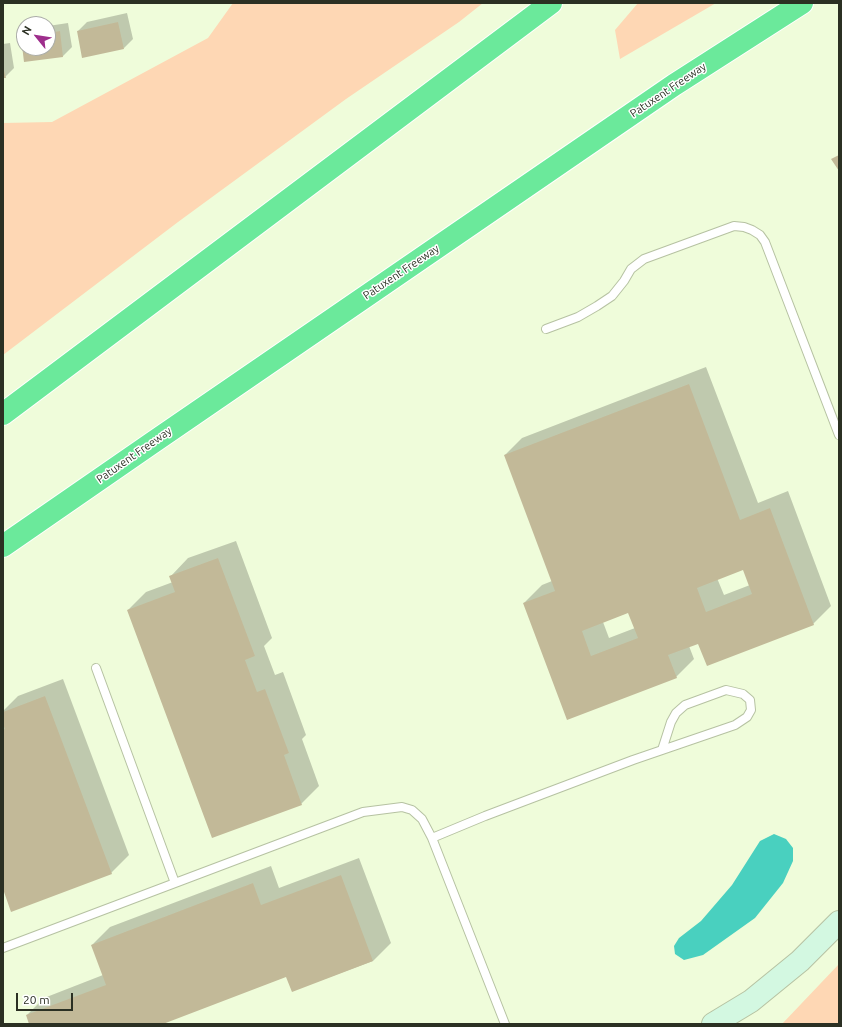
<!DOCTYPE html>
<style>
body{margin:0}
#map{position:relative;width:842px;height:1027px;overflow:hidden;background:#effcda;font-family:Ubuntu,sans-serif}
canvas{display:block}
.frame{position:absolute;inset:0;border:4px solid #2b3023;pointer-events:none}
.north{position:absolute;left:16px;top:16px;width:40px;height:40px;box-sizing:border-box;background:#fff;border:1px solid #aaaca7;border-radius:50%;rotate:300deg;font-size:11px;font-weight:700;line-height:16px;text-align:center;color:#2b3023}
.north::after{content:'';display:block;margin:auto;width:14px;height:18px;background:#9e2e8c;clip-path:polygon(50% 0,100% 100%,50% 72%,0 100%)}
.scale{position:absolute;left:16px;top:993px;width:57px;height:18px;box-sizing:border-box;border:2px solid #2b3023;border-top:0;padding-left:5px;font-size:12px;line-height:14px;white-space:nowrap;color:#2b3023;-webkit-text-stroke:3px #fff;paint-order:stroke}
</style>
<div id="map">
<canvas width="842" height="1027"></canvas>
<div class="frame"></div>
<div class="north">N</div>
<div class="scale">20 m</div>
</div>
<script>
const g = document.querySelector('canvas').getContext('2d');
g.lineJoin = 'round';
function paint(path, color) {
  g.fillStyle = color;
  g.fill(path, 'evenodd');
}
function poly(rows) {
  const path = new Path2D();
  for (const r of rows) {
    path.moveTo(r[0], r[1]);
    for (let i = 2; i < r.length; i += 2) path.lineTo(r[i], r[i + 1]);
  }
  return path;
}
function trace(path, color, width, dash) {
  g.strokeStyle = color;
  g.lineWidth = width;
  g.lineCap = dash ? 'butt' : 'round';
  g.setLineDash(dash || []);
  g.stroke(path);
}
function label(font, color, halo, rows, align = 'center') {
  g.font = font + ' Ubuntu,sans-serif';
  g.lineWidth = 3;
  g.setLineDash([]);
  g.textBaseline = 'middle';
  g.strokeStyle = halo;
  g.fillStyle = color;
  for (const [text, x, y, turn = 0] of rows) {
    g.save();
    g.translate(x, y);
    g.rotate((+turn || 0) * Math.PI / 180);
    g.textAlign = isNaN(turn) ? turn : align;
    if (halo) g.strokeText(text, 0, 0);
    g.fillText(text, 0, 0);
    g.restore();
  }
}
paint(poly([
 [233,3,483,3,459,22,346,99,178,222,3,355,3,123,52,122,208,38],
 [638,3,716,3,620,59,615,30],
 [839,964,839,1024,782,1024]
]), '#fed7b4');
paint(poly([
 [774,834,786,839,793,848,793,861,783,883,755,918,703,955,684,960,675,954,674,946,679,938,701,921,732,885,760,841]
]), '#49d0bf');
paint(poly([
 [127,13,133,39,124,48,78,31,87,22],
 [68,23,72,47,63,56,25,61,22,37,24,35,24,48,48,48,48,26],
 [10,43,14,68,5,77,3,77,3,44],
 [706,367,758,503,788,491,831,606,813,624,699,643,689,646,694,659,676,677,568,718,524,603,542,585,552,581,505,455,522,438],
 [744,568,750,585,724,595,717,578],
 [629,612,635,628,609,638,603,622],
 [236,541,272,638,264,646,275,675,283,672,306,735,302,739,319,786,301,804,128,610,146,592,173,582,171,576,188,558],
 [63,679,129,855,111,873,3,886,3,711,18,696],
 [359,858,391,943,373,961,292,991,287,976,160,1024,30,1024,27,1015,44,998,103,975,92,945,110,927,271,866,279,888]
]), '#0003');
paint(poly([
 [118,22,124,49,82,58,77,31],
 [60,31,63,57,24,62,21,37,24,36,24,48,48,48,48,33],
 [3,67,6,78,3,78],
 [839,155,839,171,831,159],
 [689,384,740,520,770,508,814,625,707,666,698,644,668,655,677,678,567,720,523,603,555,591,504,455],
 [743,570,752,594,706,612,697,588],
 [628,613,638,638,591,656,582,631],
 [218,558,255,656,245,660,257,692,265,689,289,753,284,755,302,805,212,838,127,610,175,592,169,576],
 [45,696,112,874,11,912,3,889,3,730,5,729,3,724,3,712],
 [341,875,373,961,292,992,286,977,163,1024,29,1024,26,1015,106,985,91,945,253,883,261,905]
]), '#c2b998');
const lane = poly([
 [546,329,578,317,597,306,612,296,624,281,631,269,644,259,734,226,744,227,752,230,760,235,765,242,839,435],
 [96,668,175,883],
 [432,838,485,816,633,760,735,725,747,717,751,710,750,700,743,694,726,690,685,705,676,713,671,722,662,750],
 [3,948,363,812,402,807,412,810,422,819,432,838,505,1024]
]);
const secondary = poly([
 [713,1024,751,1001,800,961,839,922]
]);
const highway = poly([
 [3,414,551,3],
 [3,546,152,443,674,85,802,3]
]);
trace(lane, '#b6c2a2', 10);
trace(secondary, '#b6c2a2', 24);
trace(highway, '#fff', 24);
trace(lane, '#fff', 8);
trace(secondary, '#d3f8e1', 22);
trace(highway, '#6be99b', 22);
label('11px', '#2b3023', '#fff', [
 ["Patuxent Freeway",668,90,-34],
 ["Patuxent Freeway",401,272,-34],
 ["Patuxent Freeway",134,455,-35]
]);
</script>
